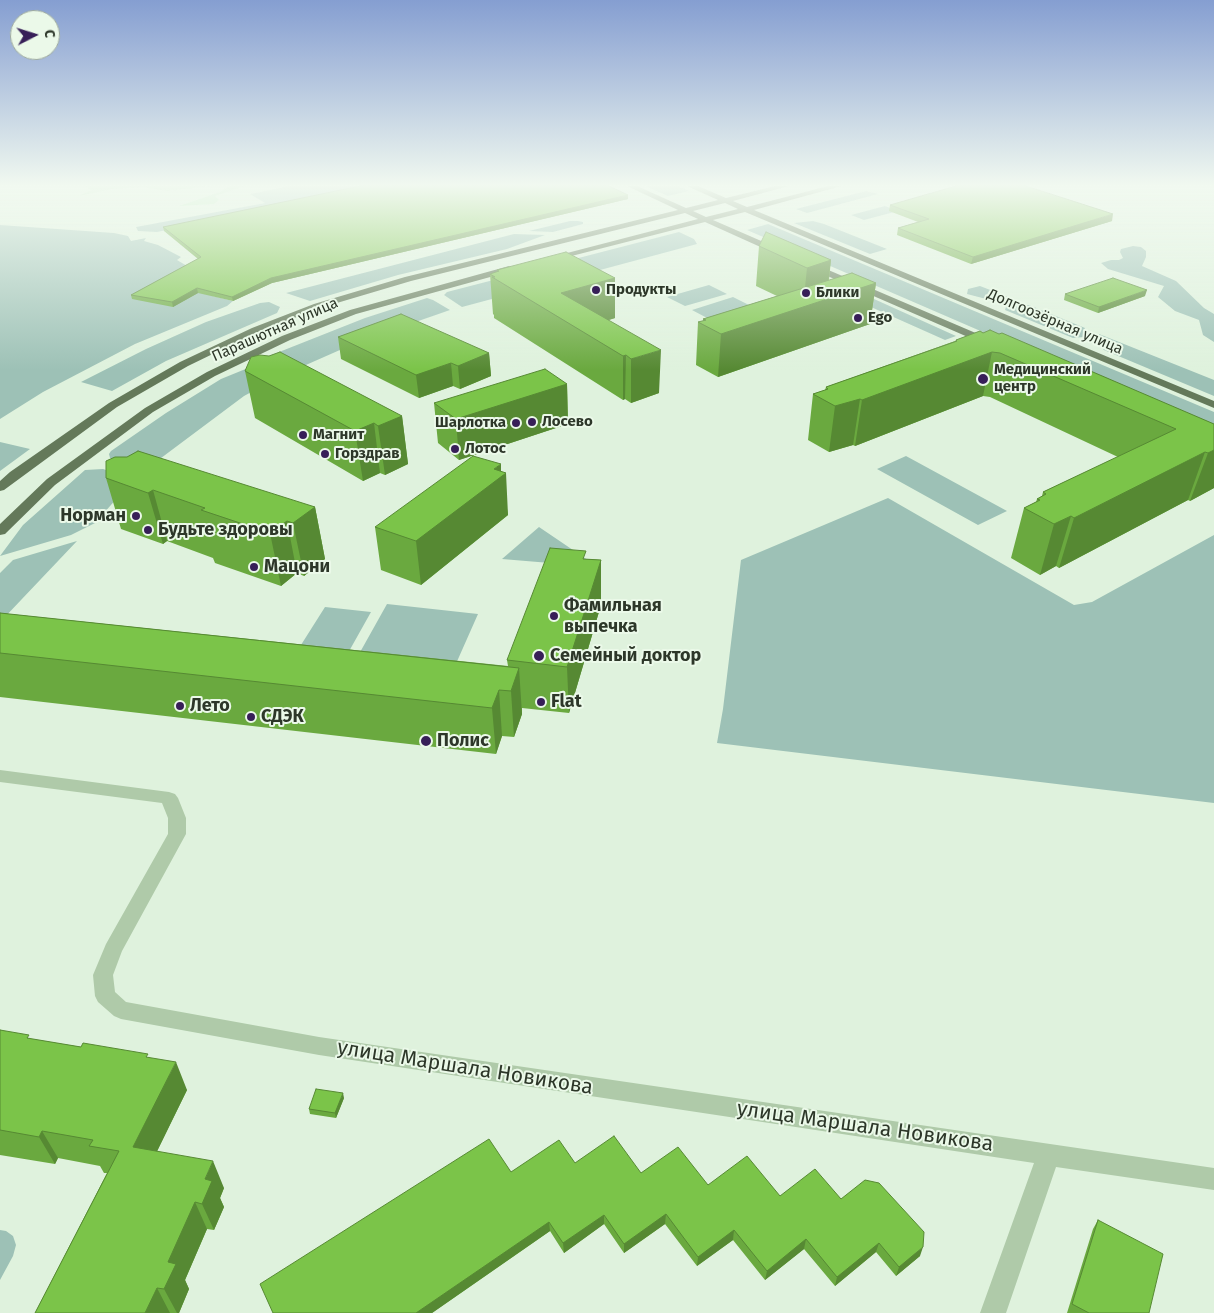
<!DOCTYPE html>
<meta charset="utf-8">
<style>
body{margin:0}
#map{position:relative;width:1214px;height:1313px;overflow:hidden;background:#dff2dd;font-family:"Fira Sans",sans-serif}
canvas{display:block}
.north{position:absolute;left:10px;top:10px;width:50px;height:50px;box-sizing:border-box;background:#ebf9e9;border:1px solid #9fab9c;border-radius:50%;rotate:85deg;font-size:14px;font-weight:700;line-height:20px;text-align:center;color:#2d3729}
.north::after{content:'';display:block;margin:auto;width:18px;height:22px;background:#371f58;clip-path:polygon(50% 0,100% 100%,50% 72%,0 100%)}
</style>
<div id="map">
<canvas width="1214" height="1313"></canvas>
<div class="north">С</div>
</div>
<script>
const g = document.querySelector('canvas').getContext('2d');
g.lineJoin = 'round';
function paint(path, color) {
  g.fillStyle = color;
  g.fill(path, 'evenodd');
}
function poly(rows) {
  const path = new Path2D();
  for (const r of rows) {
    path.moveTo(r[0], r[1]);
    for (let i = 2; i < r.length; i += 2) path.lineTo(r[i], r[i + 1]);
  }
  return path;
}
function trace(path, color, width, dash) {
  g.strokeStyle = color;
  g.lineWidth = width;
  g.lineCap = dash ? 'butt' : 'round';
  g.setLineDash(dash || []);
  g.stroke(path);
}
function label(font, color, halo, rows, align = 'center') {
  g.font = font + ' "Fira Sans",sans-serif';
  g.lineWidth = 4;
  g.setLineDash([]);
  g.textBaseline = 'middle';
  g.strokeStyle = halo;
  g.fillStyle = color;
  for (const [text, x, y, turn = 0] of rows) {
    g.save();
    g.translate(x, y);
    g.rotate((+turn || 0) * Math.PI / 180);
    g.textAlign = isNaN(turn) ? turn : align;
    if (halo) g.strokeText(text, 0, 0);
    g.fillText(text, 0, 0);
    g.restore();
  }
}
paint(poly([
 [289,186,379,186,157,232,138,231,136,227,265,203,250,194],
 [645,186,678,186,689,191,668,196],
 [866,191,878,194,807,213,796,209],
 [885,206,898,211,864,220,851,215],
 [570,221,578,221,583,222,583,224,553,232,529,231],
 [813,221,824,224,887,249,870,254,794,223],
 [768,224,1214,412,1214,432,747,230],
 [0,225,114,233,128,236,131,241,146,238,144,241,158,245,181,257,177,260,187,266,213,296,233,301,227,306,135,344,43,392,0,419],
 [679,232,694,239,697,244,462,307,444,295,447,292],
 [514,234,545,235,507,249,398,275,310,301,286,293],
 [1133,246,1141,247,1146,251,1146,257,1142,266,1176,281,1204,308,1214,314,1214,342,1203,335,1199,320,1175,311,1158,297,1164,286,1108,269,1101,263,1111,260,1119,260,1123,258,1120,252,1121,249],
 [709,285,727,294,685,306,667,297],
 [980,286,1016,300,990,300,967,294,968,289],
 [733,297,751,306,709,319,692,310],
 [427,298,433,300,450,310,358,342,290,372,269,356,365,318],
 [874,299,956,336,945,340,862,303],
 [269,302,280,307,277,313,166,361,112,391,81,382,146,349,206,322,260,303],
 [1009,306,1029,305,1085,328,1083,337,1073,338,1005,310,1006,307],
 [1099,334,1214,380,1214,396,1104,350,1098,343],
 [248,368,277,378,244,396,145,470,110,458,109,454,111,451,166,413,221,379],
 [0,442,30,449,0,471],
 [906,456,1007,511,978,525,877,469],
 [103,469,134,479,95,523,71,535,0,556,23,525,85,470],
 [888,498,1074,605,1092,602,1214,535,1214,803,717,743,723,709,741,560],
 [539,527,598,567,502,559],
 [77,541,3,619,0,621,0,573,13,560],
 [387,604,478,614,451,675,354,663],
 [325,607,371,612,343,662,294,656],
 [0,1230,6,1231,13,1236,16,1245,13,1256,0,1280]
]), '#9dc1b6');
paint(poly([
 [86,186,212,186,167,191,142,187,112,189,79,196,91,190],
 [229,186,245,186,215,196,219,200,214,204,179,206,220,192]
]), '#b4edb5');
paint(poly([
 [0,770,169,792,175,794,178,798,186,818,186,834,122,951,113,975,115,992,126,1002,319,1037,1214,1168,1214,1190,1056,1167,1006,1313,980,1313,1034,1163,319,1055,121,1019,114,1016,98,1002,95,996,93,975,106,944,168,834,168,818,162,803,0,782,0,770]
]), '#afcaa9');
paint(poly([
 [627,186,637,186,686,208,718,200,687,186,698,186,726,198,775,186,789,186,733,201,747,207,828,186,842,186,754,210,1214,401,1214,408,745,212,713,220,782,250,782,254,776,254,705,222,548,262,544,259,698,219,685,213,411,281,320,308,258,332,188,366,117,407,4,490,0,491,0,481,10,472,109,403,180,362,252,328,314,304,405,277,678,210,627,186],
 [725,203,738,209,706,217,693,211,725,203],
 [812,263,992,340,993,342,988,345,984,344,809,268,809,264,812,263],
 [509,266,513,269,512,271,356,314,290,340,215,376,153,412,55,485,5,534,0,535,0,524,47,479,145,408,207,372,282,336,350,310,509,266]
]), '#64795a');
paint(poly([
 [628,195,628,199,272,283,233,301,198,293,173,307,132,299,131,295,198,259,164,231,163,227],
 [890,205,1112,221,971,264,897,235,898,228,918,222,889,211],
 [759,246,831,260,829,280,876,283,870,324,718,377,696,365,698,322,703,321,703,319,777,296,756,286],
 [497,270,615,278,615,318,609,320,659,393,631,403,625,399,623,400,494,318,494,315,493,314,490,274,497,272],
 [1065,294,1145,296,1098,313,1064,300],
 [980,331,1214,424,1214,488,1190,501,1188,500,1059,568,1056,566,1040,575,1011,558,1024,508,1036,502,1037,499,1042,496,1043,492,1118,457,990,397,983,396,855,446,853,445,829,452,808,440,813,394,825,390,826,387,955,341,956,340],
 [338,337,489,353,491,376,460,389,453,386,419,398,341,359],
 [245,371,402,416,408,464,385,475,380,473,363,481,255,418],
 [567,384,568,424,459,460,438,443,434,403],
 [501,471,508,515,421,585,381,570,375,527],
 [106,478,315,507,325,559,304,576,297,573,281,586,215,563,213,558,167,541,163,544,121,529],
 [586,559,601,560,601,605,569,713,522,708,522,714,514,737,502,736,496,754,0,697,0,613,508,666,507,660],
 [0,1030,31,1039,150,1058,187,1090,157,1151,224,1188,220,1198,224,1207,214,1230,207,1229,185,1280,189,1289,179,1313,35,1313,107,1173,104,1173,100,1166,58,1158,55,1164,0,1155],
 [344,1098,336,1118,310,1114,309,1109],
 [575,1163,780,1196,841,1199,920,1256,896,1276,876,1252,835,1286,804,1249,765,1280,733,1240,697,1266,665,1224,624,1253,604,1224,564,1253,550,1231,432,1313,273,1313,511,1172],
 [1098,1220,1149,1313,1067,1313,1093,1229]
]), '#6aa93f');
paint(poly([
 [628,195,628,199,272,283,233,301,232,297,271,278],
 [1113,214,1112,221,971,264,973,257],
 [831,260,826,299,876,283,870,324,718,377,721,334,803,307,807,268],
 [615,278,615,318,578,329,561,293],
 [197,288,198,293,173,307,172,302],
 [1147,290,1145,296,1098,313,1099,307],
 [661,350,659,393,631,403,631,359],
 [992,352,983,396,855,446,862,400],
 [489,353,491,376,460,389,458,366],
 [626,355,625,399,623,400,623,356],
 [451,363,453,386,419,398,416,375],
 [567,384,568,424,459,460,456,419],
 [860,399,853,445,829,452,835,406],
 [402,416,408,464,385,475,378,426],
 [374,423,380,473,363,481,355,431],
 [1214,450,1214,488,1190,501,1208,453],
 [1205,452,1188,500,1059,568,1074,518],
 [501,464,501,476,506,473,508,515,421,585,416,541,494,469],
 [153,490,167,541,163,544,148,493],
 [315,507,325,559,304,576,293,523],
 [1071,516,1056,566,1040,575,1054,524],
 [287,521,297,573,281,586,270,533],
 [601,560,601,605,569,713,567,667],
 [519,668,522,714,514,737,511,691],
 [499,690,502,736,496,754,492,708],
 [176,1062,187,1090,146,1174,133,1147],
 [343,1093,344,1098,336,1118,335,1113],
 [42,1131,58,1158,55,1164,39,1137],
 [213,1161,224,1188,220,1198,224,1207,214,1230,202,1204,205,1179],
 [195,1202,207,1229,185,1280,189,1289,179,1313,177,1313,164,1289,168,1262],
 [666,1214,665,1224,624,1253,624,1244],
 [604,1215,604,1224,564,1253,563,1243],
 [549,1222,550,1231,432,1313,416,1313],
 [734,1230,733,1240,697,1266,698,1257],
 [806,1239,804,1249,765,1280,767,1271],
 [879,1243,876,1252,835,1286,837,1277],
 [923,1247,920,1256,896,1276,899,1267],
 [157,1288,170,1313,145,1313]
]), '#568933');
const building = poly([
 [360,186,609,186,628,195,271,278,232,297,197,288,172,302,131,295,201,257,163,227,360,186],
 [956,186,1026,186,1113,214,973,257,898,228,929,219,890,205,956,186],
 [766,232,831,260,807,268,759,246,766,232],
 [566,252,615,278,561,293,661,350,631,359,626,355,623,356,492,277,495,277,490,274,499,271,497,270,566,252],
 [852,273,876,283,721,334,698,322,706,320,703,319,852,273],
 [1113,278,1147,290,1099,307,1065,294,1113,278],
 [401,314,489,353,458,366,451,363,416,375,338,337,401,314],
 [990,330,999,334,1002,333,1214,424,1214,450,1208,453,1205,452,1074,518,1071,516,1054,524,1024,508,1040,500,1037,499,1046,494,1043,492,1176,429,1000,353,992,352,862,400,860,399,835,406,813,394,828,389,826,387,957,341,956,340,980,331,983,333,990,330],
 [280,352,402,416,378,426,374,423,355,431,245,371,251,357,260,355,269,356,280,352],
 [545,369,567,384,456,419,434,403,545,369],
 [138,451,315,507,293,523,287,521,270,533,201,510,205,508,153,490,148,493,106,478,106,461,115,457,127,457,138,451],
 [473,456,501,464,494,469,506,473,416,541,375,527,473,456],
 [550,548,586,551,583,559,601,560,567,667,507,660,550,548],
 [0,613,519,668,511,691,499,690,492,708,0,653,0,613],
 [0,1030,29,1035,27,1038,81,1047,83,1043,148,1054,146,1057,176,1062,133,1147,213,1161,205,1179,212,1181,202,1204,195,1202,168,1262,176,1264,164,1289,157,1288,145,1313,35,1313,119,1151,89,1146,93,1140,42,1131,39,1137,0,1130,0,1030],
 [316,1089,343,1093,335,1113,309,1109,316,1089],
 [614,1136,641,1173,678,1147,708,1185,747,1156,780,1196,815,1169,841,1199,865,1180,879,1183,924,1232,923,1247,899,1267,879,1243,837,1277,806,1239,767,1271,734,1230,698,1257,666,1214,624,1244,604,1215,563,1243,549,1222,416,1313,273,1313,260,1284,489,1139,511,1172,559,1140,575,1163,614,1136],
 [1098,1220,1163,1254,1149,1313,1089,1313,1072,1304,1098,1220]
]);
paint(building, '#7bc449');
trace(building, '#568933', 1);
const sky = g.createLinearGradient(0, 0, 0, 370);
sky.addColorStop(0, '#859ed1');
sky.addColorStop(0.5, '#f1f9f0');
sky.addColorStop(1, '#f1f9f000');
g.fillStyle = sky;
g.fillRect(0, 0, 1214, 370);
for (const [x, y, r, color] of [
 [596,290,5,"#371f58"],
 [806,293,5,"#371f58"],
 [858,318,5,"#371f58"],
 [983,379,6,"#371f58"],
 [532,422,5,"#371f58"],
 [516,423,5,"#371f58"],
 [303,435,5,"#371f58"],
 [455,449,5,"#371f58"],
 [325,454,5,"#371f58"],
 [136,516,5,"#371f58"],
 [148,530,5,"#371f58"],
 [254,567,5,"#371f58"],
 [554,616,5,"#371f58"],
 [539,656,6,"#371f58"],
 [541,702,5,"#371f58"],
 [180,706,5,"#371f58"],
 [251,717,5,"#371f58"],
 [426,741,6,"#371f58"]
]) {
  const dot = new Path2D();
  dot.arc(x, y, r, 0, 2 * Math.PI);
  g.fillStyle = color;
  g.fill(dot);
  trace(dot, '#ebf9e9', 2);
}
label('bold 15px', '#2d3729', '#ebf9e9', [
 ["Продукты",606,290],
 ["Блики",816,293],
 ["Ego",868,318],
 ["Медицинский",994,370],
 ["центр",994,387],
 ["Лосево",542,422],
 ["Шарлотка",506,423,"right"],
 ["Магнит",313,435],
 ["Лотос",465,449],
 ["Горздрав",335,454]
], 'left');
label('15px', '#2d3729', '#ebf9e9', [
 ["Долгоозёрная улица",1055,322,23],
 ["Парашютная улица",275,330,-24]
]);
label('bold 18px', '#2d3729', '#ebf9e9', [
 ["Норман",126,516,"right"],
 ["Будьте здоровы",158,530],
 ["Мацони",264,567],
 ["Фамильная",564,606],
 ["выпечка",564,627],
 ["Семейный доктор",550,656],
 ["Flat",551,702],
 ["Лето",190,706],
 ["СДЭК",261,717],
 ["Полис",437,741]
], 'left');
label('21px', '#2d3729', '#ebf9e9', [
 ["улица Маршала Новикова",465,1068,9],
 ["улица Маршала Новикова",865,1127,8]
]);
</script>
